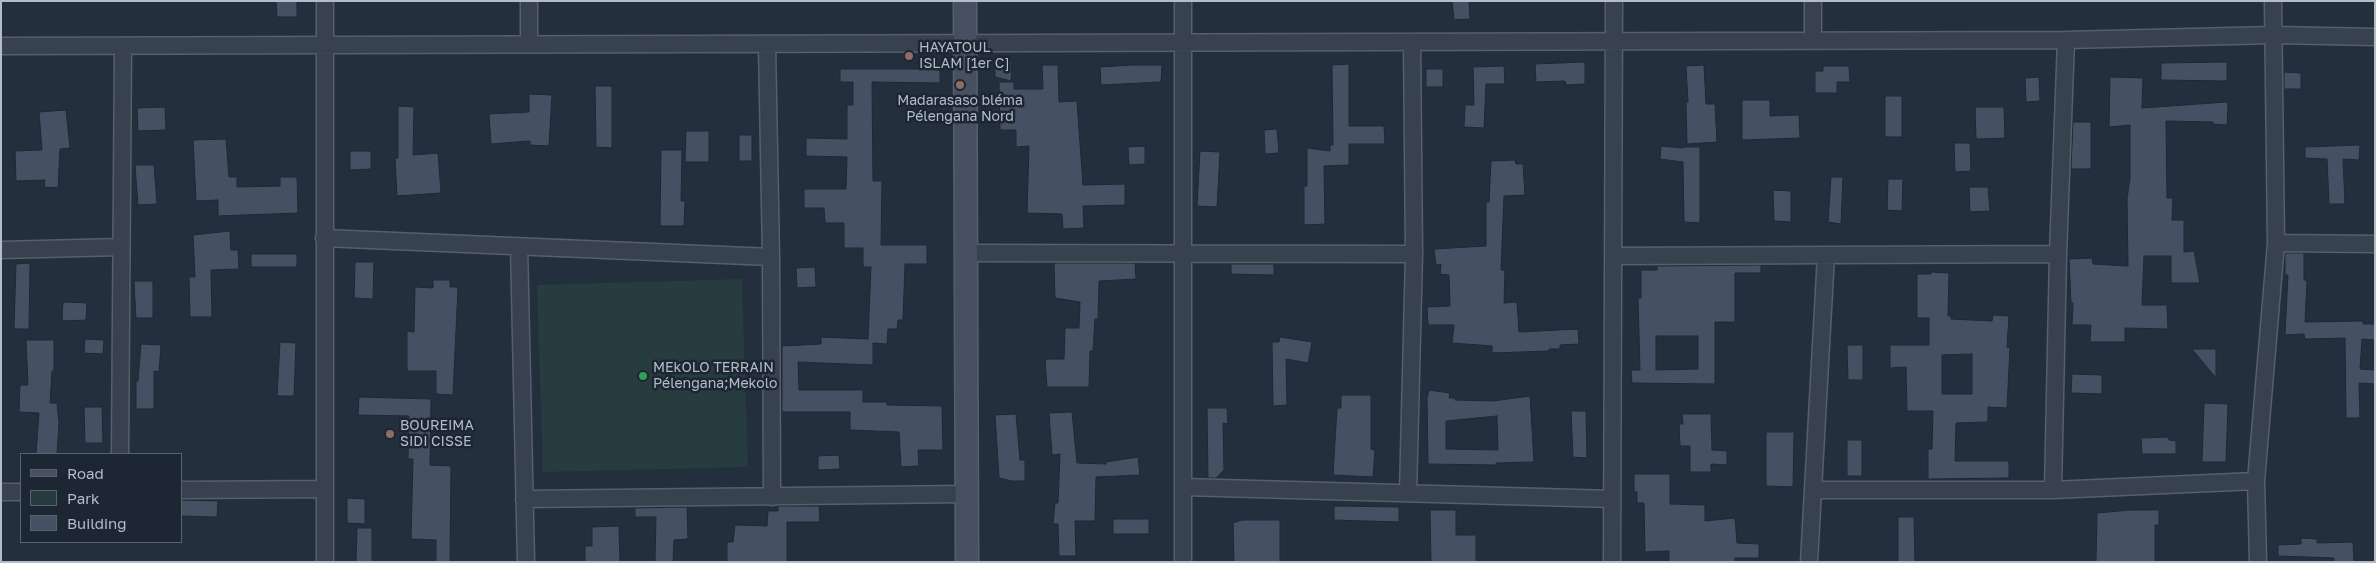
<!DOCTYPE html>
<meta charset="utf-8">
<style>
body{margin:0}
#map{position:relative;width:2376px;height:563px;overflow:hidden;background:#242f3e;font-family:"Golos Text",sans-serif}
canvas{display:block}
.frame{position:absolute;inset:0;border:2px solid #b4bcc9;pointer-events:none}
.legend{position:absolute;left:20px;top:453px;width:162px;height:90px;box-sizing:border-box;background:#1d2633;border:1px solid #59626f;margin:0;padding:6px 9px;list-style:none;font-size:15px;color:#b4bcc9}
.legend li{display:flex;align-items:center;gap:10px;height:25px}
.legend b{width:25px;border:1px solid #59626f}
</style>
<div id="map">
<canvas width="2376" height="563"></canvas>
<div class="frame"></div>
<ul class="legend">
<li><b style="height:6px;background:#465061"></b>Road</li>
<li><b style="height:14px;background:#263c3f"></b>Park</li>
<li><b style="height:14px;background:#455162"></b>Building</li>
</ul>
</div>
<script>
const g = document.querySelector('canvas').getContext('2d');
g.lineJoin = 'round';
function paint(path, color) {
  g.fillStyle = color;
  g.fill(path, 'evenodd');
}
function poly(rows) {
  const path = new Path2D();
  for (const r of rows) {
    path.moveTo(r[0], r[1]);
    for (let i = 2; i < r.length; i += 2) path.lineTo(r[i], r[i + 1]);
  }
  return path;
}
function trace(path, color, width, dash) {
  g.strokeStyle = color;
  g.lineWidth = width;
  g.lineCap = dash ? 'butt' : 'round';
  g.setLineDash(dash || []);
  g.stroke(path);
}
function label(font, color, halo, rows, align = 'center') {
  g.font = font + ' "Golos Text",sans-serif';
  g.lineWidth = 5;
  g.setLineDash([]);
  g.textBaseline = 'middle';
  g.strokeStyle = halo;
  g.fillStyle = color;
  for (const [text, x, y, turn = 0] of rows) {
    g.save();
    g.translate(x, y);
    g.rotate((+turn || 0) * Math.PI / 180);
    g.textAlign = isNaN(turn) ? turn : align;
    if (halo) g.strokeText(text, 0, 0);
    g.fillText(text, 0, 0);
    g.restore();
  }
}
paint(poly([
 [742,279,748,467,543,472,537,285]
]), '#263c3f');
const building = poly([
 [276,1,297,1,297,17,277,17,276,1],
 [1452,1,1469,1,1470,19,1454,20,1452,1],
 [995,60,1012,61,1011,81,995,77,995,60],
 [1585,62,1585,84,1566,85,1565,81,1536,82,1535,64,1585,62],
 [2227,62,2227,81,2161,80,2161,63,2227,62],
 [1349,64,1349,126,1384,126,1385,144,1349,144,1349,165,1324,166,1325,224,1304,225,1304,186,1307,186,1307,148,1330,151,1330,145,1333,145,1332,65,1349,64],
 [1042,65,1058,65,1059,102,1077,101,1083,185,1125,184,1125,205,1083,206,1084,228,1063,229,1062,214,1027,213,1029,146,1016,147,1016,130,1000,130,999,82,1014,82,1014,89,1043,89,1042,65],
 [1132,65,1162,65,1161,82,1101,85,1100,67,1132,65],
 [1704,65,1706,104,1715,104,1717,142,1687,144,1686,102,1688,102,1686,66,1704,65],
 [1504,66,1505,84,1486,84,1484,128,1464,127,1465,105,1474,105,1473,67,1504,66],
 [1823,66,1849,66,1850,82,1837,82,1837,93,1815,93,1815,71,1823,71,1823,66],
 [840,69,940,69,940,83,872,82,873,181,882,181,881,245,927,245,927,264,905,264,903,320,898,320,897,329,888,329,887,344,873,343,873,365,798,362,799,390,863,390,863,402,887,402,887,405,942,406,943,450,918,450,919,466,901,467,899,432,850,430,850,412,782,412,782,346,821,344,821,337,868,339,871,267,863,267,863,248,844,248,844,223,825,223,824,208,804,208,804,189,846,189,847,157,806,156,806,138,847,139,847,105,853,105,853,82,840,82,840,69],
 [1426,69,1443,69,1443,87,1426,87,1426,69],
 [2284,72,2301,73,2301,89,2284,89,2284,72],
 [2039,77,2040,101,2026,102,2025,78,2039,77],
 [2110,77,2143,78,2142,108,2227,102,2228,106,2227,125,2213,124,2213,122,2166,121,2167,198,2173,198,2172,220,2184,220,2184,252,2194,251,2200,283,2171,283,2171,256,2144,256,2142,305,2167,305,2168,329,2125,328,2125,342,2090,342,2091,325,2072,325,2073,303,2071,303,2069,259,2092,258,2093,264,2128,266,2127,199,2130,178,2130,125,2109,127,2110,77],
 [595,86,612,86,612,148,596,147,595,86],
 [529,94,552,95,549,146,530,145,530,141,491,144,489,114,529,112,529,94],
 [1885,96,1902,96,1902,137,1885,137,1885,96],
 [1742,100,1770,100,1770,116,1799,115,1800,138,1742,140,1742,100],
 [398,106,414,107,413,155,438,153,441,193,397,196,395,158,398,158,398,106],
 [165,107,166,130,138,131,137,108,165,107],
 [1975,107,2004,107,2005,138,1976,139,1975,107],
 [66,110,70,148,60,149,58,188,44,187,45,180,16,181,15,151,42,150,39,112,66,110],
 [2073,122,2091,122,2091,169,2071,169,2073,122],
 [1277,129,1279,153,1265,154,1264,130,1277,129],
 [686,131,709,131,709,162,685,162,686,131],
 [739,135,752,135,752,161,739,161,739,135],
 [226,139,229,177,237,177,237,187,280,186,280,177,297,177,298,213,218,216,218,200,196,201,193,140,226,139],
 [1954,143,1970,143,1971,171,1955,172,1954,143],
 [2360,145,2359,160,2343,159,2345,204,2329,204,2327,159,2305,158,2305,147,2360,145],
 [1145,146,1145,164,1129,165,1128,147,1145,146],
 [1661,146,1683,148,1683,147,1700,147,1700,223,1684,222,1683,162,1660,159,1661,146],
 [661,150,682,150,681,201,685,201,684,226,660,226,661,150],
 [350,151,371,151,371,169,350,170,350,151],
 [1200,151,1220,152,1217,207,1197,206,1200,151],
 [1515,160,1516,164,1523,164,1525,195,1504,196,1501,270,1505,270,1504,303,1517,302,1519,332,1578,329,1579,344,1560,345,1560,349,1549,349,1549,351,1492,353,1492,346,1452,343,1454,325,1428,325,1427,307,1450,306,1449,275,1440,274,1441,264,1436,265,1434,249,1486,246,1486,202,1489,202,1491,161,1515,160],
 [135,165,154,165,157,204,138,205,135,165],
 [1831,177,1843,177,1841,224,1828,222,1831,177],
 [1888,179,1903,179,1902,211,1887,210,1888,179],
 [1969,187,1988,187,1990,211,1970,212,1969,187],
 [1773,190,1791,191,1791,222,1774,221,1773,190],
 [230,231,231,250,238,250,239,269,211,270,212,317,190,317,189,277,195,277,193,235,230,231],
 [2285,253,2304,253,2304,280,2307,280,2305,322,2363,321,2363,324,2375,324,2375,340,2362,339,2360,369,2375,370,2375,384,2359,383,2360,418,2346,418,2345,338,2305,339,2304,334,2285,335,2288,275,2285,275,2285,253],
 [251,254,297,254,297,267,251,267,251,254],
 [355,262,374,262,373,299,354,298,355,262],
 [30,263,29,329,14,329,16,264,30,263],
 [1054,263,1135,263,1136,279,1099,281,1098,319,1095,319,1093,351,1090,351,1089,387,1047,387,1045,359,1064,359,1065,328,1079,328,1080,302,1055,298,1054,263],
 [1231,264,1274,264,1274,275,1231,274,1231,264],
 [1761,265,1761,273,1735,273,1735,322,1715,322,1715,384,1632,383,1631,370,1640,370,1638,298,1641,298,1641,270,1657,270,1657,266,1761,265],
 [1656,336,1698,336,1698,369,1656,370,1656,336],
 [815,267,816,287,797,288,796,268,815,267],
 [1931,272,1949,273,1948,316,1951,316,1951,319,1992,321,1993,315,2009,316,2007,347,2010,348,2007,408,1988,407,1988,422,1956,423,1955,461,2009,461,2009,478,1928,479,1928,449,1932,449,1933,411,1907,411,1906,367,1890,368,1890,345,1929,345,1929,318,1917,318,1917,274,1931,274,1931,272],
 [1972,354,1972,394,1942,394,1942,355,1972,354],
 [433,280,450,280,450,287,458,287,453,395,436,394,436,371,407,371,407,331,414,332,415,287,433,288,433,280],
 [134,281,153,281,153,318,136,318,134,281],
 [63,302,87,303,86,320,62,321,63,302],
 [1280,337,1312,342,1308,363,1286,359,1287,405,1273,406,1272,342,1279,342,1280,337],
 [85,339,104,340,103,354,84,353,85,339],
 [26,340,54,340,54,371,52,371,50,403,57,403,59,423,57,454,36,454,39,413,19,412,20,385,28,385,26,340],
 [280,342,296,343,294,396,277,396,280,342],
 [141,344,161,345,159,372,154,371,154,409,136,409,136,381,138,381,141,344],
 [1847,345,1863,345,1863,380,1848,380,1847,345],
 [2192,349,2216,349,2216,378,2192,349],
 [2072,374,2102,375,2102,394,2071,393,2072,374],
 [1429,390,1450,393,1449,398,1455,398,1455,400,1493,401,1530,396,1534,462,1496,463,1496,465,1428,464,1427,398,1429,390],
 [1497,416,1498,450,1446,449,1446,421,1497,416],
 [1341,395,1371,395,1371,449,1375,450,1373,477,1333,475,1337,408,1341,408,1341,395],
 [359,397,431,399,430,465,451,466,450,562,436,562,436,540,411,539,413,459,408,459,409,416,358,415,359,397],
 [2204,403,2228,404,2226,462,2202,462,2204,403],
 [84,407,102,407,103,443,85,443,84,407],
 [1207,408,1227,408,1228,424,1223,423,1224,470,1216,478,1208,478,1207,408],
 [1571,411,1586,411,1587,458,1573,457,1571,411],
 [1072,412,1077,463,1106,464,1106,462,1138,457,1140,475,1096,477,1095,521,1075,521,1076,556,1059,556,1058,524,1053,524,1055,503,1058,503,1060,454,1052,455,1049,413,1072,412],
 [1016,414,1020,460,1025,460,1025,481,1012,481,999,478,995,415,1016,414],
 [1682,414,1711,414,1712,450,1727,451,1727,465,1711,464,1711,472,1690,472,1690,446,1680,446,1679,424,1683,424,1682,414],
 [1766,432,1794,432,1793,487,1766,486,1766,432],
 [2169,437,2169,440,2176,441,2176,454,2142,454,2141,438,2169,437],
 [1847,440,1862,440,1862,476,1847,476,1847,440],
 [839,455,840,469,818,470,818,456,839,455],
 [1634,474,1670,474,1670,504,1705,505,1705,521,1735,518,1737,543,1759,544,1759,558,1735,558,1735,562,1669,562,1669,551,1645,552,1644,503,1637,503,1637,492,1634,492,1634,474],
 [347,498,365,499,365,524,347,523,347,498],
 [181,500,218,501,217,517,181,516,181,500],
 [778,506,819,506,820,522,787,522,787,562,727,562,727,542,733,542,735,525,767,526,768,511,778,511,778,506],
 [1334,506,1399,507,1399,522,1334,520,1334,506],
 [687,507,688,539,674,540,673,562,655,562,656,517,635,517,635,508,687,507],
 [1430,510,1456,510,1456,535,1476,535,1476,562,1431,562,1430,510],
 [2130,510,2159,510,2159,525,2155,525,2155,562,2096,562,2097,513,2130,510],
 [1898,517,1914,517,1915,562,1898,562,1898,517],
 [1113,519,1149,519,1149,534,1113,534,1113,519],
 [1242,520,1280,520,1280,562,1234,562,1233,523,1242,520],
 [619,526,620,562,585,562,585,546,592,546,592,527,619,526],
 [357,528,372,528,372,562,356,562,357,528],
 [2301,538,2317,539,2317,543,2353,542,2354,562,2334,562,2334,558,2278,556,2278,545,2301,544,2301,538]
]);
paint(building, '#455162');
trace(building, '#1f2835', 1);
const street = poly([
 [1183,1,1183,562],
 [1813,40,1813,1],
 [529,44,529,1],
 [767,44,771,257,772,497],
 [1,46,2066,40,2274,35,2375,37],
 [324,238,771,257],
 [2276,243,2375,244],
 [519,246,526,562],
 [1,250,121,247],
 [965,253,1414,254],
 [1613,256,2058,254],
 [120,454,123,46],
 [1184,487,1612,499],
 [181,490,325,489],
 [1813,490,2053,490,2256,481],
 [2053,490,2058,254,2066,40],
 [1,492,21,492],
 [1408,493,1414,254,1412,42],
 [524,499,966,494],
 [325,562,325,1],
 [1612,562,1614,1],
 [1809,562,1826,255],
 [2258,562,2256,481,2276,243,2273,1]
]);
const secondary = poly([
 [965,1,967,562]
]);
trace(street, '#565f6c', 19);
trace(secondary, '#565f6c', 25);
trace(street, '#38414e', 16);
trace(secondary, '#465061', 22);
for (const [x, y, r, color] of [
 [909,56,5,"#8d6e63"],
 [960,85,5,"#8d6e63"],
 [643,376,5,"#2e9e5b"],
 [390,434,5,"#8d6e63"]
]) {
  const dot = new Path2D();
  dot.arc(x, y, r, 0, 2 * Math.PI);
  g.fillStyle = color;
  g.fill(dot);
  trace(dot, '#1d2633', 2);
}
label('14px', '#b4bcc9', '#1d2633', [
 ["HAYATOUL",919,48],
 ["ISLAM [1er C]",919,64],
 ["Madarasaso bléma",960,101,"center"],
 ["Pélengana Nord",960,117,"center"],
 ["MEkOLO TERRAIN",653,368],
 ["Pélengana;Mekolo",653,384],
 ["BOUREIMA",400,426],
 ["SIDI CISSE",400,442]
], 'left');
</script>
